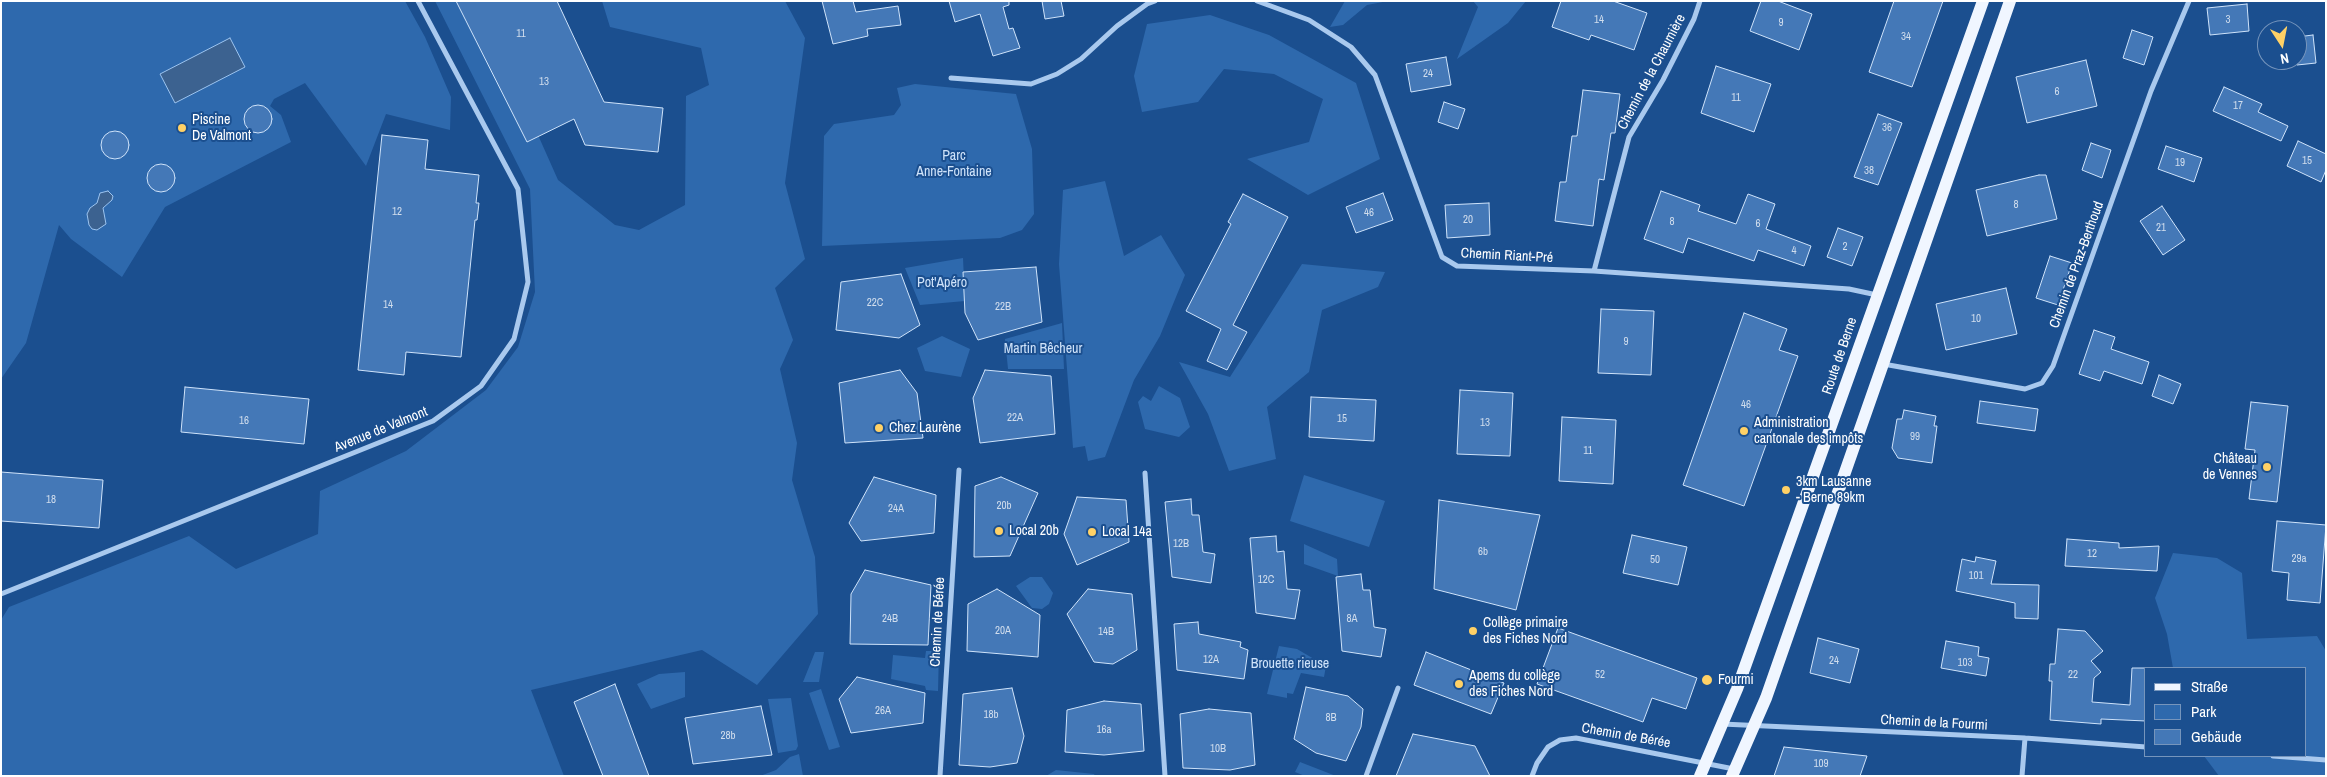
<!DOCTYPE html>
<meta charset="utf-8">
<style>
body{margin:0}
#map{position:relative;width:2327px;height:777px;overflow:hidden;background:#1b4f8f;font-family:"Archivo Narrow",sans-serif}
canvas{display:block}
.frame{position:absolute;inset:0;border:2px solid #fff;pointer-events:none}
.legend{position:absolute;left:2144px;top:667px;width:162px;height:90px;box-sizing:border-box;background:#1b4f8f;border:1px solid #7695bc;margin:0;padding:6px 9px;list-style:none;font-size:15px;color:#fff}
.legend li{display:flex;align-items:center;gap:10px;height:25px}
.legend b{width:25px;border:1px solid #7695bc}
.north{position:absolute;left:2257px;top:20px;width:50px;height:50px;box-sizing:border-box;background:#1b4f8f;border:1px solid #7695bc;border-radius:50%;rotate:169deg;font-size:14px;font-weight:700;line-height:20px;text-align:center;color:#fff}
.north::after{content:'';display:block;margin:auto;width:18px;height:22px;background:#ffd166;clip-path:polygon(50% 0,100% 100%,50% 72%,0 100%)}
</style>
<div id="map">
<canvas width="2327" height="777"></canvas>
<div class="frame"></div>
<ul class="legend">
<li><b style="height:6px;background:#f0f6ff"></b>Straße</li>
<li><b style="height:14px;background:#2e69ad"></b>Park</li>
<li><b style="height:14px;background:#4478b7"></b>Gebäude</li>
</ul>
<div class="north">N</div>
</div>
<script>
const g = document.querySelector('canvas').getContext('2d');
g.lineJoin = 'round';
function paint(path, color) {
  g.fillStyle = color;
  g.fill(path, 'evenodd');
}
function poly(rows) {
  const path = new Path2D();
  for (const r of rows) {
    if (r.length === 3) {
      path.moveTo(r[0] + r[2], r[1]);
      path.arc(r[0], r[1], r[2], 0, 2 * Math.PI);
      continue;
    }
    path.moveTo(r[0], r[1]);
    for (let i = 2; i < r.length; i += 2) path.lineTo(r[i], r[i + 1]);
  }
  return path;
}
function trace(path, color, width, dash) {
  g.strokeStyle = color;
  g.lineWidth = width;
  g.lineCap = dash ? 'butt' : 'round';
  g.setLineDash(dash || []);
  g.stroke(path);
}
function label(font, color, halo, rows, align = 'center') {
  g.font = font + ' "Archivo Narrow",sans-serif';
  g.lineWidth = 4;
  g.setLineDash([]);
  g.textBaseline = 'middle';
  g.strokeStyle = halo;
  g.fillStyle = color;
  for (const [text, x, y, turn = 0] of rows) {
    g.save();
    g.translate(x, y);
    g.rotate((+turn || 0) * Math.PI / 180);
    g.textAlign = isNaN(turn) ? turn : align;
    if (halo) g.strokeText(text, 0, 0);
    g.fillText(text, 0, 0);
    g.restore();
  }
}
paint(poly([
 [1,1,405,1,425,37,451,97,450,130,386,114,366,166,305,83,274,99,270,106,281,115,291,142,165,207,122,277,71,239,59,225,26,343,1,379],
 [435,1,468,1,518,90,558,180,615,225,639,230,685,205,686,96,709,85,701,48,610,27,602,1,785,1,805,38,785,183,805,259,775,288,793,340,780,369,797,443,792,480,815,557,818,614,757,685,702,650,531,690,564,776,1,776,1,620,9,607,189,536,236,569,318,534,320,491,406,451,486,390,518,347,535,292,530,189],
 [1345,1,1388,1,1367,5,1343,25,1330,27],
 [1473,1,1526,1,1508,23,1457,59,1478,7],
 [1210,15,1269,35,1356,83,1380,159,1308,195,1247,159,1309,142,1323,99,1274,74,1224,69,1198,102,1142,112,1134,76,1147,24],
 [915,84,1016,94,1032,149,1034,214,1022,230,1000,238,822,246,824,136,834,124,894,115,901,105,897,88],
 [1105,181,1124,256,1161,235,1185,275,1160,336,1134,380,1105,457,1088,461,1085,446,1073,448,1059,264,1063,190],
 [963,258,965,301,920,305,905,268],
 [1302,264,1385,272,1378,287,1322,310,1309,372,1267,407,1276,459,1229,471,1208,414,1179,362,1230,377],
 [1062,323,1064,369,1008,369,1005,339],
 [942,336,970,349,961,377,925,371,917,348],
 [1159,386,1180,398,1190,427,1179,437,1145,429,1138,402,1143,396,1151,401],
 [1304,475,1385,501,1369,547,1290,521],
 [1304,544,1337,559,1338,576,1304,564],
 [2173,553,2217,558,2242,573,2247,639,2317,636,2326,651,2326,776,2219,776,2204,756,2306,756,2306,668,2173,668,2167,634,2155,598],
 [1030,577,1042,577,1053,593,1049,604,1042,609,1032,608,1016,586],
 [1279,646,1297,649,1326,666,1324,677,1301,673,1293,694,1287,693,1287,698,1267,694],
 [926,651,939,651,938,691,926,690,925,686,891,679,893,655,925,658],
 [815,652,824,652,819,682,803,682],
 [685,672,685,697,651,709,637,684,659,674],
 [821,689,840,747,829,750,809,693],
 [791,698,798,746,796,750,778,753,768,699],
 [799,754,803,776,760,776,776,770,790,757],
 [1300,762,1336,776,1305,776,1295,772],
 [1056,770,1094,774,1095,776,1046,776]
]), '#2e69ad');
const water = poly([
 [230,38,245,67,175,103,160,74,230,38],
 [108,191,113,196,112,200,103,208,106,224,97,230,92,229,89,225,87,214,90,208,97,203,100,193,108,191]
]);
paint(water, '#3c6290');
trace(water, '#9cc4f0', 1);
const building = poly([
 [456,1,557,1,604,102,663,108,658,152,585,145,574,119,527,142,456,1],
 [822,1,853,1,856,12,898,6,901,25,867,29,868,36,833,44,822,1],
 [949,1,1009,1,1009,5,1003,7,1009,29,1013,28,1020,48,993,56,980,14,955,22,949,1],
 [1042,1,1061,1,1064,16,1045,19,1042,1],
 [1561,1,1613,1,1647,13,1634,50,1591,35,1589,40,1552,27,1561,1],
 [1761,1,1778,1,1812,14,1799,50,1750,31,1761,1],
 [1894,1,1943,1,1912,87,1869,72,1894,1],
 [2247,4,2249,31,2210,35,2207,8,2247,4],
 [2132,30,2153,37,2144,65,2123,58,2132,30],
 [2313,35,2316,63,2297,65,2297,37,2313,35],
 [1446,57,1451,85,1411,92,1406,64,1446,57],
 [2086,60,2097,106,2027,123,2016,77,2086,60],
 [1716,66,1771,84,1754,132,1701,113,1716,66],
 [2224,87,2262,104,2258,112,2288,126,2281,141,2213,111,2224,87],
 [1583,90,1620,94,1615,133,1611,133,1604,180,1599,179,1593,226,1555,221,1560,182,1566,182,1572,136,1577,136,1583,90],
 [1444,102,1465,109,1458,129,1438,122,1444,102],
 [258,119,14],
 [1878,114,1902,123,1878,185,1854,177,1878,114],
 [115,145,14],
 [382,135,428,140,425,169,479,175,476,203,479,203,477,220,475,220,461,357,406,352,404,375,358,370,382,135],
 [2298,141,2326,154,2326,170,2321,182,2287,166,2298,141],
 [2091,143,2111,150,2102,178,2082,170,2091,143],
 [2166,146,2202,158,2194,182,2158,169,2166,146],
 [161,178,14],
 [2039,175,2046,175,2057,219,1987,236,1976,190,2039,175],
 [1661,191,1700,205,1698,211,1736,224,1748,194,1775,204,1766,229,1811,246,1804,266,1758,250,1754,261,1688,238,1683,253,1644,239,1661,191],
 [1383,193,1393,220,1356,233,1346,207,1383,193],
 [1243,194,1288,217,1233,325,1247,332,1227,370,1207,361,1221,329,1186,311,1231,224,1228,222,1243,194],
 [1489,203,1490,235,1447,238,1445,205,1489,203],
 [2162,206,2185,240,2163,255,2140,221,2162,206],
 [1838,228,1863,237,1852,266,1827,257,1838,228],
 [2050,256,2072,263,2058,305,2036,298,2050,256],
 [1036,267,1042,322,978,340,965,313,963,272,1036,267],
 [901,274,920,325,899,338,836,330,841,282,901,274],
 [2006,288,2017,334,1946,350,1936,304,2006,288],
 [1601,309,1654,311,1651,375,1598,373,1601,309],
 [1744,313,1787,329,1779,350,1798,356,1744,506,1683,485,1744,313],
 [2094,330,2115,337,2111,349,2149,362,2142,384,2104,371,2100,381,2079,374,2094,330],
 [900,370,917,393,923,438,845,443,839,383,900,370],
 [985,370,1051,376,1055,434,980,443,973,398,985,370],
 [2159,375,2181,384,2173,404,2152,396,2159,375],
 [185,387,309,399,304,444,181,432,185,387],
 [1460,390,1513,393,1510,456,1457,454,1460,390],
 [1311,397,1376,400,1374,441,1309,437,1311,397],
 [1980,401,2038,409,2035,431,1977,423,1980,401],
 [2251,402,2288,406,2277,502,2249,499,2255,450,2245,449,2251,402],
 [1904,410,1936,416,1934,426,1937,426,1932,463,1898,458,1892,448,1897,419,1902,419,1904,410],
 [1562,417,1616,420,1613,484,1559,481,1562,417],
 [1,472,103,480,99,528,1,521,1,472],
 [874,477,936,495,934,533,861,541,849,523,874,477],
 [1001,477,1038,493,1010,556,974,557,975,486,1001,477],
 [1077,497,1126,500,1129,542,1077,565,1064,534,1077,497],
 [1191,499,1192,515,1199,515,1203,552,1215,554,1211,583,1172,577,1165,502,1191,499],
 [1439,500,1540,515,1516,610,1434,589,1439,500],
 [2277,521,2326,525,2320,603,2287,600,2289,573,2272,571,2277,521],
 [1632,535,1687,547,1678,585,1623,573,1632,535],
 [1276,536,1277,552,1284,551,1287,589,1300,590,1295,619,1256,613,1250,538,1276,536],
 [2067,539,2119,543,2119,548,2159,546,2157,571,2065,566,2067,539],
 [1976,557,1996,561,1991,584,2039,585,2038,619,2015,618,2015,603,1956,591,1962,559,1975,562,1976,557],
 [865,570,931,585,928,645,850,644,851,594,865,570],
 [1361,574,1363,590,1370,590,1374,627,1386,629,1381,657,1342,651,1336,577,1361,574],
 [997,589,1040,615,1038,657,967,651,968,604,997,589],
 [1088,589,1132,594,1137,650,1113,664,1094,662,1067,614,1088,589],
 [1198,622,1199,634,1241,642,1240,647,1248,650,1244,679,1177,670,1174,624,1198,622],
 [1558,628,1697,678,1686,709,1652,698,1643,722,1537,684,1558,628],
 [2058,629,2085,631,2103,651,2091,661,2101,672,2094,678,2092,702,2130,705,2132,668,2146,668,2146,721,2101,719,2101,724,2050,720,2052,681,2049,681,2050,664,2055,664,2058,629],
 [1818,638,1859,649,1850,683,1810,673,1818,638],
 [1946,641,1979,647,1978,656,1989,658,1986,676,1941,668,1946,641],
 [1426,652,1504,683,1491,714,1414,685,1426,652],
 [857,677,925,693,923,723,851,733,839,699,857,677],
 [615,684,637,744,649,776,603,776,574,702,615,684],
 [1306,687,1348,696,1363,709,1361,727,1346,761,1316,753,1294,739,1306,687],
 [1012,688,1024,736,1017,763,990,767,959,765,963,694,1012,688],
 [1104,701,1141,704,1144,751,1104,755,1065,752,1067,710,1104,701],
 [761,706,772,755,693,764,685,718,761,706],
 [1209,709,1251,713,1255,765,1230,770,1183,768,1180,714,1209,709],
 [1413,734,1475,746,1490,776,1396,776,1413,734],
 [1784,747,1867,756,1860,776,1774,776,1784,747]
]);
paint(building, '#4478b7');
trace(building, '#cfe3fa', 1);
trace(poly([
 [1257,1,1309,20,1351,47,1375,75,1442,257,1457,266,1594,271,1849,289,1877,295],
 [951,78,1031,84,1057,74,1081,59,1117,26,1147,4,1155,1],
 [1594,271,1629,137,1663,80,1694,19,1700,1],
 [1883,364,2025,389,2042,383,2053,366,2151,91,2189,1],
 [1145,473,1165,776],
 [1,594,433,421,481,386,514,339,528,282,518,189,418,1],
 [1722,724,2025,738,2146,747],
 [2273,756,2326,760],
 [940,776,959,470],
 [1366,776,1398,688],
 [1532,776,1537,763,1548,747,1560,740,1576,738,1734,769],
 [2022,776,2025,738]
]), '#a9c9ee', 5);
trace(poly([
 [1700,776,1737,689,1762,619,1983,1],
 [1732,776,1766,698,2010,1]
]), '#f0f6ff', 12);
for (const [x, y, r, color] of [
 [182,128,5,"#ffd166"],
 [879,428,5,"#ffd166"],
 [1744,431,5,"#ffd166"],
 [2267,467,5,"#ffd166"],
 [1786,490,5,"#ffd166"],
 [999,531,5,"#ffd166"],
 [1092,532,5,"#ffd166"],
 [1473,631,5,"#ffd166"],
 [1707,680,6,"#ffd166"],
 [1459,684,5,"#ffd166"]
]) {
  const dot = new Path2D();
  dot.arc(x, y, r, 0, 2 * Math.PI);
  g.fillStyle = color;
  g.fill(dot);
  trace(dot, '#1b4f8f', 2);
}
label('11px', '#d0dded', null, [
 ["14",1599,20],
 ["3",2228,20],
 ["9",1781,23],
 ["11",521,34],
 ["34",1906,37],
 ["24",1428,74],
 ["13",544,82],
 ["6",2057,92],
 ["11",1736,98],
 ["17",2238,106],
 ["36",1887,128],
 ["15",2307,161],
 ["19",2180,163],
 ["38",1869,171],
 ["8",2016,205],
 ["12",397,212],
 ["46",1369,213],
 ["20",1468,220],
 ["8",1672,222],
 ["6",1758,224],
 ["21",2161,228],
 ["2",1845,247],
 ["4",1794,251],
 ["22C",875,303],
 ["14",388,305],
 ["22B",1003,307],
 ["10",1976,319],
 ["9",1626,342],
 ["46",1746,405],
 ["22A",1015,418],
 ["15",1342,419],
 ["16",244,421],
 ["13",1485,423],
 ["99",1915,437],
 ["11",1588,451],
 ["18",51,500],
 ["20b",1004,506],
 ["24A",896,509],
 ["12B",1181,544],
 ["6b",1483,552],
 ["12",2092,554],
 ["29a",2299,559],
 ["50",1655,560],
 ["101",1976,576],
 ["12C",1266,580],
 ["24B",890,619],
 ["8A",1352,619],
 ["20A",1003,631],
 ["14B",1106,632],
 ["12A",1211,660],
 ["24",1834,661],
 ["103",1965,663],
 ["52",1600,675],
 ["22",2073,675],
 ["26A",883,711],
 ["18b",991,715],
 ["8B",1331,718],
 ["16a",1104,730],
 ["28b",728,736],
 ["10B",1218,749],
 ["109",1821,764]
]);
label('14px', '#fff', '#1b4f8f', [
 ["Chemin de la Chaumière",1652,72,-62],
 ["Chemin Riant-Pré",1507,256,3],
 ["Chemin de Praz-Berthoud",2077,265,-70],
 ["Route de Berne",1840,356,-71],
 ["Avenue de Valmont",381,430,-22],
 ["Chemin de Bérée",938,622,-87],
 ["Chemin de la Fourmi",1934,723,3],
 ["Chemin de Bérée",1626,736,10]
]);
label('14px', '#fff', '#1b4f8f', [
 ["Piscine",192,120],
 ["De Valmont",192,136],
 ["Administration",1754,423],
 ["cantonale des impôts",1754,439],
 ["Chez Laurène",889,428],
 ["Château",2257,459,"right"],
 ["de Vennes",2257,475,"right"],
 ["3km Lausanne",1796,482],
 ["- Berne 89km",1796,498],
 ["Local 20b",1009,531],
 ["Local 14a",1102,532],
 ["Collège primaire",1483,623],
 ["des Fiches Nord",1483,639],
 ["Apems du collège",1469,676],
 ["des Fiches Nord",1469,692],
 ["Fourmi",1718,680]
], 'left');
label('14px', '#cfe3fa', '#1b4f8f', [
 ["Parc",954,156],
 ["Anne-Fontaine",954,172],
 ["Pot'Apéro",942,283],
 ["Martin Bêcheur",1043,349],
 ["Brouette rieuse",1290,664]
]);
</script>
